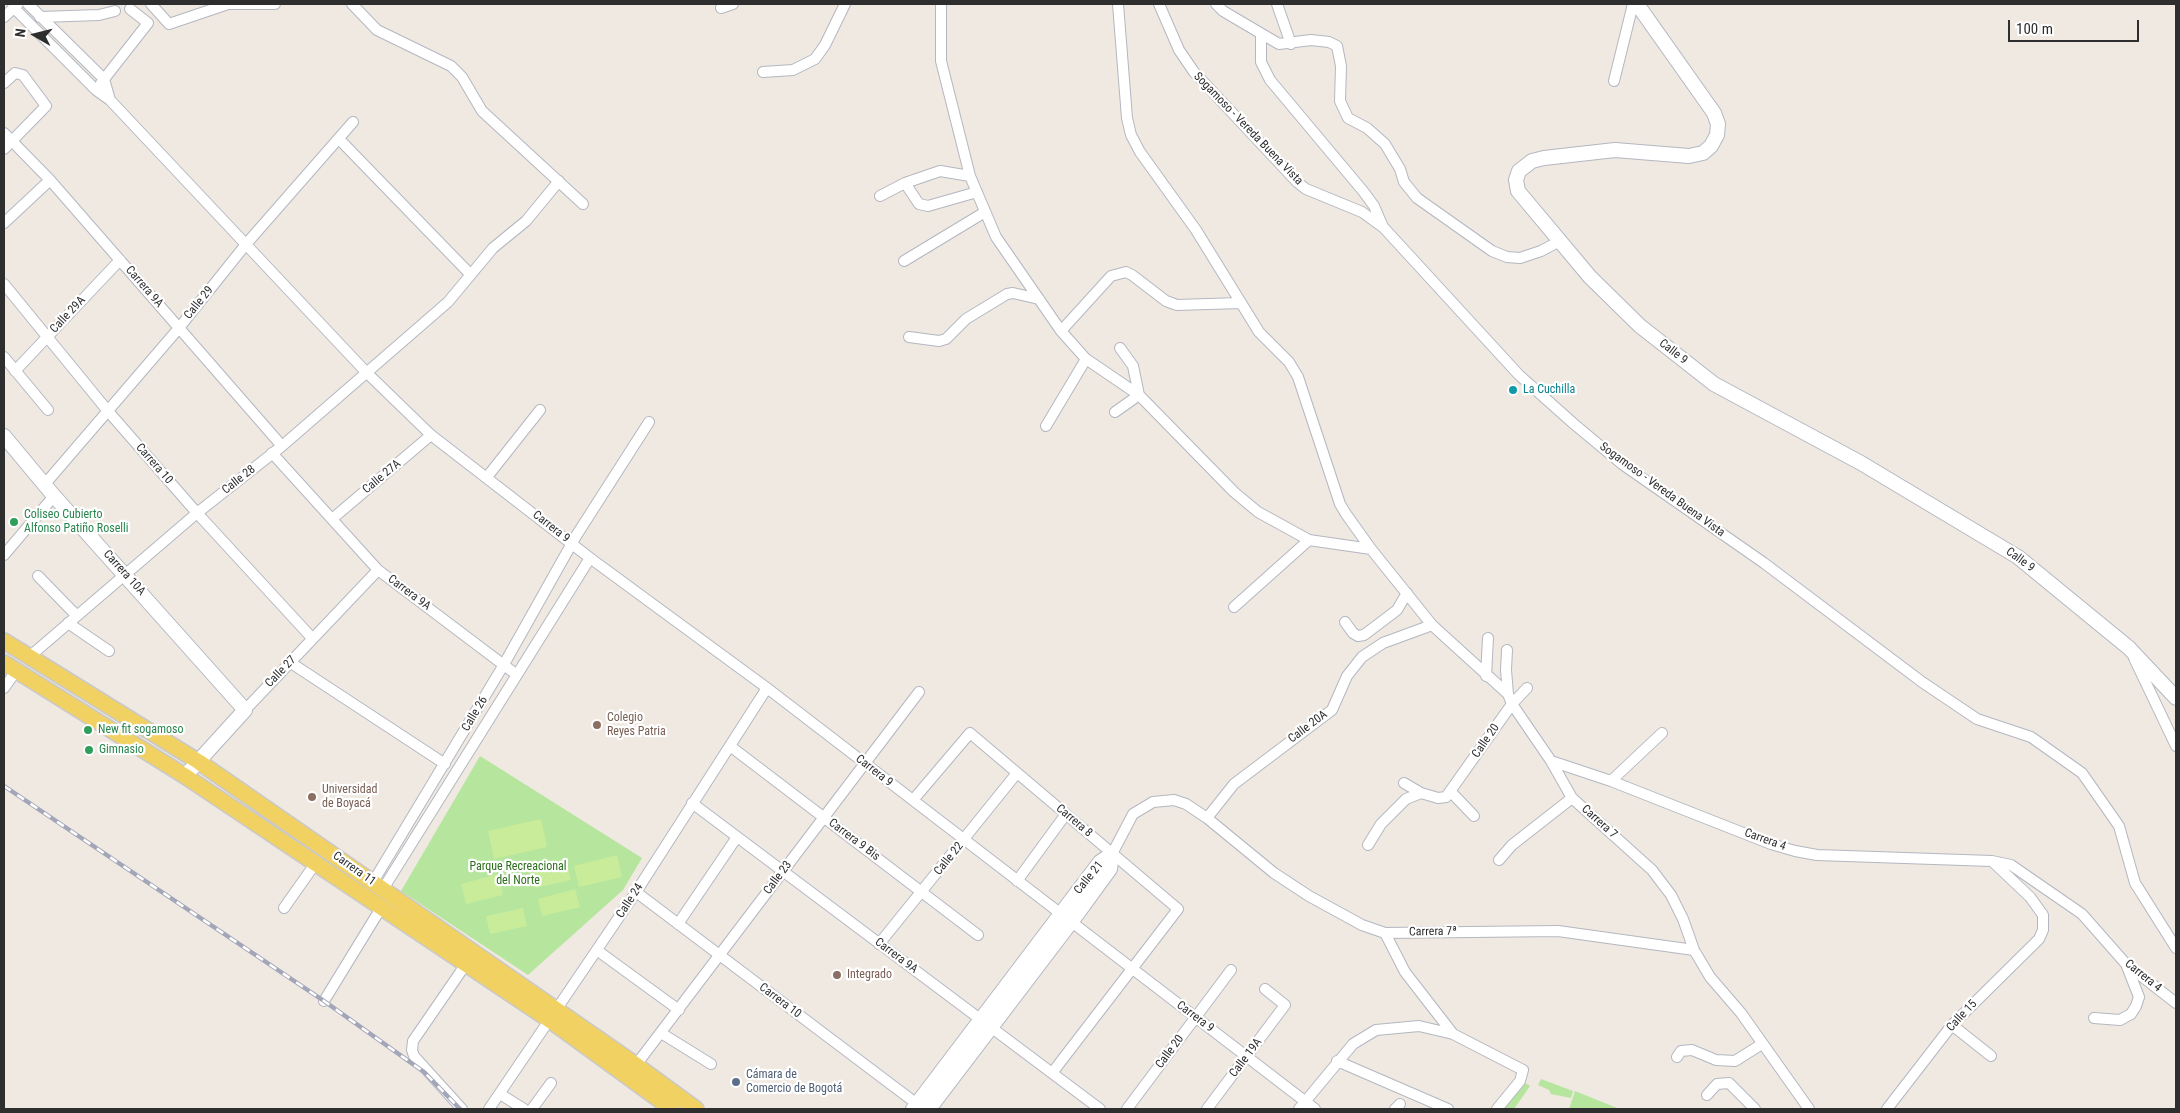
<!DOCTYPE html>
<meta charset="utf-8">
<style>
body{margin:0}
#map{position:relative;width:2180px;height:1113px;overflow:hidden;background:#efe9e1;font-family:"Roboto Condensed",sans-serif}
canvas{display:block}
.frame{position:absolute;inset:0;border:5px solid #2e2e2e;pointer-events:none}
.north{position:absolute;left:10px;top:10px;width:50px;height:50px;-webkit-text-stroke:4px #fff;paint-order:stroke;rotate:278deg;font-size:14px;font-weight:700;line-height:20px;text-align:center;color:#2e2e2e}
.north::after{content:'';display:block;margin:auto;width:18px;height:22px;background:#2e2e2e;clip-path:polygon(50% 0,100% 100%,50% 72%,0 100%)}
.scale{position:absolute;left:2008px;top:20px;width:131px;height:22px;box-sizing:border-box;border:2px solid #2e2e2e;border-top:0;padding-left:6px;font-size:15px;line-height:18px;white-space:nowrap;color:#2e2e2e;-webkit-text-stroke:4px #fff;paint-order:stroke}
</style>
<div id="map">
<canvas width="2180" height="1113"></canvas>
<div class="frame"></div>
<div class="north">N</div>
<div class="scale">100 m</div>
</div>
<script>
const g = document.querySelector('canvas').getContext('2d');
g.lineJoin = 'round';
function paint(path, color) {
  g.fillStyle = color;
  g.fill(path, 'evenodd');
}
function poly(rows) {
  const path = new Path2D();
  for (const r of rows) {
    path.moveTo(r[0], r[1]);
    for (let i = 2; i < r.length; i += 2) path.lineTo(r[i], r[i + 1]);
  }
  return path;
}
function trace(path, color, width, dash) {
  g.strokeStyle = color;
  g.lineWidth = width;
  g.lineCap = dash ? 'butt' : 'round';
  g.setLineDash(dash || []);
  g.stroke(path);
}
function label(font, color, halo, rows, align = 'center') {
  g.font = font + ' "Roboto Condensed",sans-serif';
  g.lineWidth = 4.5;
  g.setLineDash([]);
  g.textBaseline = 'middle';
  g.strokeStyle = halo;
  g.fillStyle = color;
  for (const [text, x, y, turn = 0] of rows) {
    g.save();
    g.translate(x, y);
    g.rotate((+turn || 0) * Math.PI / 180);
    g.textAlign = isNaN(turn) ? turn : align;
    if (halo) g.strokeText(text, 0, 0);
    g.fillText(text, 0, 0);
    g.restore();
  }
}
paint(poly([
 [480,756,642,858,623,890,528,975,401,891],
 [1541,1079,1573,1091,1571,1098,1551,1094,1549,1090,1538,1085],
 [1522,1081,1530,1086,1514,1109,1501,1109],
 [1575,1091,1617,1108,1569,1109]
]), '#b6e59e');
paint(poly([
 [541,819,547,847,494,859,488,831],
 [617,855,622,877,579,887,574,866],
 [566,859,571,880,535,888,530,867],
 [498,874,503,895,466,904,461,884],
 [575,889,580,907,542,916,538,899],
 [523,908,527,926,490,934,486,916]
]), '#c9ec9a');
const street = poly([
 [13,4,14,8,96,90,110,100,366,372,431,435,590,558,767,688,1315,1109],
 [28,4,104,79,110,100],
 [151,4,169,24,228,4,275,4],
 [352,4,377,30,451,66,462,77,482,111,583,204],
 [941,4,941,61,970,176,996,237,1061,331,1086,359,1139,395,1234,492,1258,512,1309,540,1371,549],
 [1118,4,1127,118,1131,135,1140,152,1196,230,1259,332,1289,362,1298,377,1340,504,1346,514,1371,549,1432,625,1508,694,1512,704,1551,761,1572,798,1652,870,1671,895,1683,919,1694,950,1710,977,1741,1013,1809,1109],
 [1159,4,1179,50,1194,72,1297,182,1306,189,1362,212,1384,228,1519,375,1574,424,1622,464,1764,563,1922,682,1977,719,2031,737,2082,773,2119,826,2135,883,2176,948],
 [1216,4,1223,11,1279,44,1311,40,1329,42,1337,46,1341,66,1340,101,1348,118,1367,128,1385,144,1400,169,1404,182,1417,198,1492,251,1507,257,1520,258,1541,251,1558,242],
 [1277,4,1291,44],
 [721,8,733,4],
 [4,17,18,4],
 [40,17,99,15,115,11],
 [1261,34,1261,62,1270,80,1363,191,1374,206,1383,227],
 [763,72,793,70,815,59,825,45,845,4],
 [1614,81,1633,4],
 [4,83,15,73,23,75,46,106,4,149],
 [101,83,148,23,130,9],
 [4,133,50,180,282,446],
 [339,139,470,274],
 [905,183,919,204,928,206,977,192],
 [880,196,905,183,940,171,970,176],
 [4,223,50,180],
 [904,261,985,212],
 [4,284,107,410,197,513,312,638],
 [1061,331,1111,276,1126,272,1132,275,1166,301,1177,305,1240,303],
 [909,337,939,341,946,339,966,319,1007,294,1013,293,1039,299],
 [4,357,48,410],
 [15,371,120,260],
 [1115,412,1139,395,1133,366,1120,348],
 [1046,426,1086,359],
 [272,453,378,570,517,675],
 [487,477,540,410],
 [45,484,179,328,247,243,353,122],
 [332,519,431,435],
 [4,555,54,496],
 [38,576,77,616],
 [1234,607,1309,540],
 [1345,622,1353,633,1358,636,1364,635,1397,610,1407,593],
 [68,623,109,651],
 [1507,650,1506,670,1508,694],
 [29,657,197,513,282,446,448,302,493,248,526,221,559,181],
 [2134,658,2176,746],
 [291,663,445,764],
 [1486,676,1488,638],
 [4,688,16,671],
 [245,710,378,570],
 [730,746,978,935],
 [1551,761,1611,781,1771,844,1795,851,1817,855,1992,861,2011,865,2082,914,2126,964,2176,1003],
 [1611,781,1662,733],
 [1404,783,1421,793,1438,798,1446,797,1512,704,1527,688],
 [1451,792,1474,816],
 [913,800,970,733,1178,909,1052,1073],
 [692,803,1100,1109],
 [1207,818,1234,784,1332,710,1347,676,1362,657,1383,643,1432,625],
 [1368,845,1381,824,1406,799,1421,793],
 [1112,854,1133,814,1153,802,1174,800,1186,804,1207,818,1274,873,1309,896,1362,925,1385,933,1558,931,1694,950],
 [1499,860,1512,845,1572,798],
 [1017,881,1066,814],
 [373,882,503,666,576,536,649,422],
 [383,889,590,558],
 [636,892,921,1107],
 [284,908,315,864],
 [678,924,737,837],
 [1385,933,1405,972,1453,1034],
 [879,944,1017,773],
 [598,951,679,1010],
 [324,1001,381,908],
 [2094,1018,2120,1020,2131,1014,2136,1006,2139,997,2126,964],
 [1952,1025,1991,1056],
 [661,1033,711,1064],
 [1677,1057,1681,1051,1692,1050,1716,1060,1735,1061,1762,1044],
 [1337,1061,1448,1109],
 [636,1065,919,692],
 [500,1094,524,1109],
 [1707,1095,1717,1084,1729,1083,1755,1109],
 [462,1109,414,1056,412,1050,413,1041,466,964],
 [489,1109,636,892,767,688],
 [532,1109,551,1083],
 [1127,1109,1231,970],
 [1207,1109,1285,1005,1265,989],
 [1299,1109,1353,1044,1376,1030,1419,1026,1453,1034,1523,1070,1520,1081,1497,1109],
 [1395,1109,1400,1104],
 [1887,1109,1952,1025,2039,939,2043,930,2043,915,2030,897,1992,861]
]);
const secondary = poly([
 [1637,4,1714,113,1718,124,1717,135,1711,146,1703,153,1689,156,1615,150,1544,158,1532,161,1519,171,1516,180,1518,191,1523,197,1590,277,1640,326,1714,384,1861,463,2018,557,2129,648,2176,698],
 [4,436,54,496,245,710,185,776],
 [913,1109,1100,862,1112,854],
 [929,1109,1075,917,1110,869,1112,854]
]);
const primary = poly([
 [4,641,199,762,636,1065,696,1109],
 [4,663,185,776,551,1021,672,1109]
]);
trace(street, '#b4b7c1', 12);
trace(secondary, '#b4b7c1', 16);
trace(primary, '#c9c9c9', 18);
trace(street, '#fff', 10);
trace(secondary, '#fff', 14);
trace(primary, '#f2d163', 15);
const rail = poly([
 [4,786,324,1001,424,1072,460,1109]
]);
trace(rail, '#a3a6b8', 4.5);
trace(rail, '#fff', 2.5, [8]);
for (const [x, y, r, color] of [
 [1513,390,5,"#0f9aa8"],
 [14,522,5,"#2e9e5b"],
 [597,725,5,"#8d6e63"],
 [88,730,5,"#2e9e5b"],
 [89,750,5,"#2e9e5b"],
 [312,797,5,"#8d6e63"],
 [837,975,5,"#8d6e63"],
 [736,1082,5,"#5c6f8a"]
]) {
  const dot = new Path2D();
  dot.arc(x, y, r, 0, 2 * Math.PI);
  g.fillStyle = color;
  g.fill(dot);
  trace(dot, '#fff', 2);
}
label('12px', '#2e2e2e', '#fff', [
 ["Sogamoso - Vereda Buena Vista",1248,129,46],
 ["Carrera 9A",144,287,49],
 ["Calle 29",199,303,-51],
 ["Calle 29A",68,315,-47],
 ["Calle 9",1673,352,38],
 ["Carrera 10",154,464,49],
 ["Calle 27A",382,477,-40],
 ["Calle 28",239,480,-38],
 ["Sogamoso - Vereda Buena Vista",1662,490,36],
 ["Carrera 9",551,527,38],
 ["Calle 9",2020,560,36],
 ["Carrera 10A",124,573,48],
 ["Carrera 9A",409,593,37],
 ["Calle 27",281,672,-46],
 ["Calle 26",475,714,-59],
 ["Calle 20A",1308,727,-37],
 ["Calle 20",1486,741,-55],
 ["Carrera 9",874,771,38],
 ["Carrera 8",1074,821,40],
 ["Carrera 7",1599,822,42],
 ["Carrera 9 Bis",854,840,37],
 ["Carrera 4",1765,840,20],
 ["Calle 22",949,859,-51],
 ["Carrera 11",354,869,35],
 ["Calle 23",778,878,-53],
 ["Calle 21",1089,878,-51],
 ["Calle 24",630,901,-57],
 ["Carrera 7ª",1433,932,-1],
 ["Carrera 9A",896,956,37],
 ["Carrera 4",2143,976,39],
 ["Carrera 10",780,1001,37],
 ["Calle 15",1962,1016,-47],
 ["Carrera 9",1195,1017,37],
 ["Calle 20",1170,1052,-53],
 ["Calle 19A",1246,1058,-53]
]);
label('12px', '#0d838f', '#fff', [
 ["La Cuchilla",1523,390]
], 'left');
label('12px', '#27864d', '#fff', [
 ["Coliseo Cubierto",24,515],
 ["Alfonso Patiño Roselli",24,529],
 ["New fit sogamoso",98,730],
 ["Gimnasio",99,750]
], 'left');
label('12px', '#785e54', '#fff', [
 ["Colegio",607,718],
 ["Reyes Patria",607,732],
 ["Universidad",322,790],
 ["de Boyacá",322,804],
 ["Integrado",847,975]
], 'left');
label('12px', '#2c6e1b', '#fff', [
 ["Parque Recreacional",518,867],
 ["del Norte",518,881]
]);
label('12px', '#4e5e75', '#fff', [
 ["Cámara de",746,1075],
 ["Comercio de Bogotá",746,1089]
], 'left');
</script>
